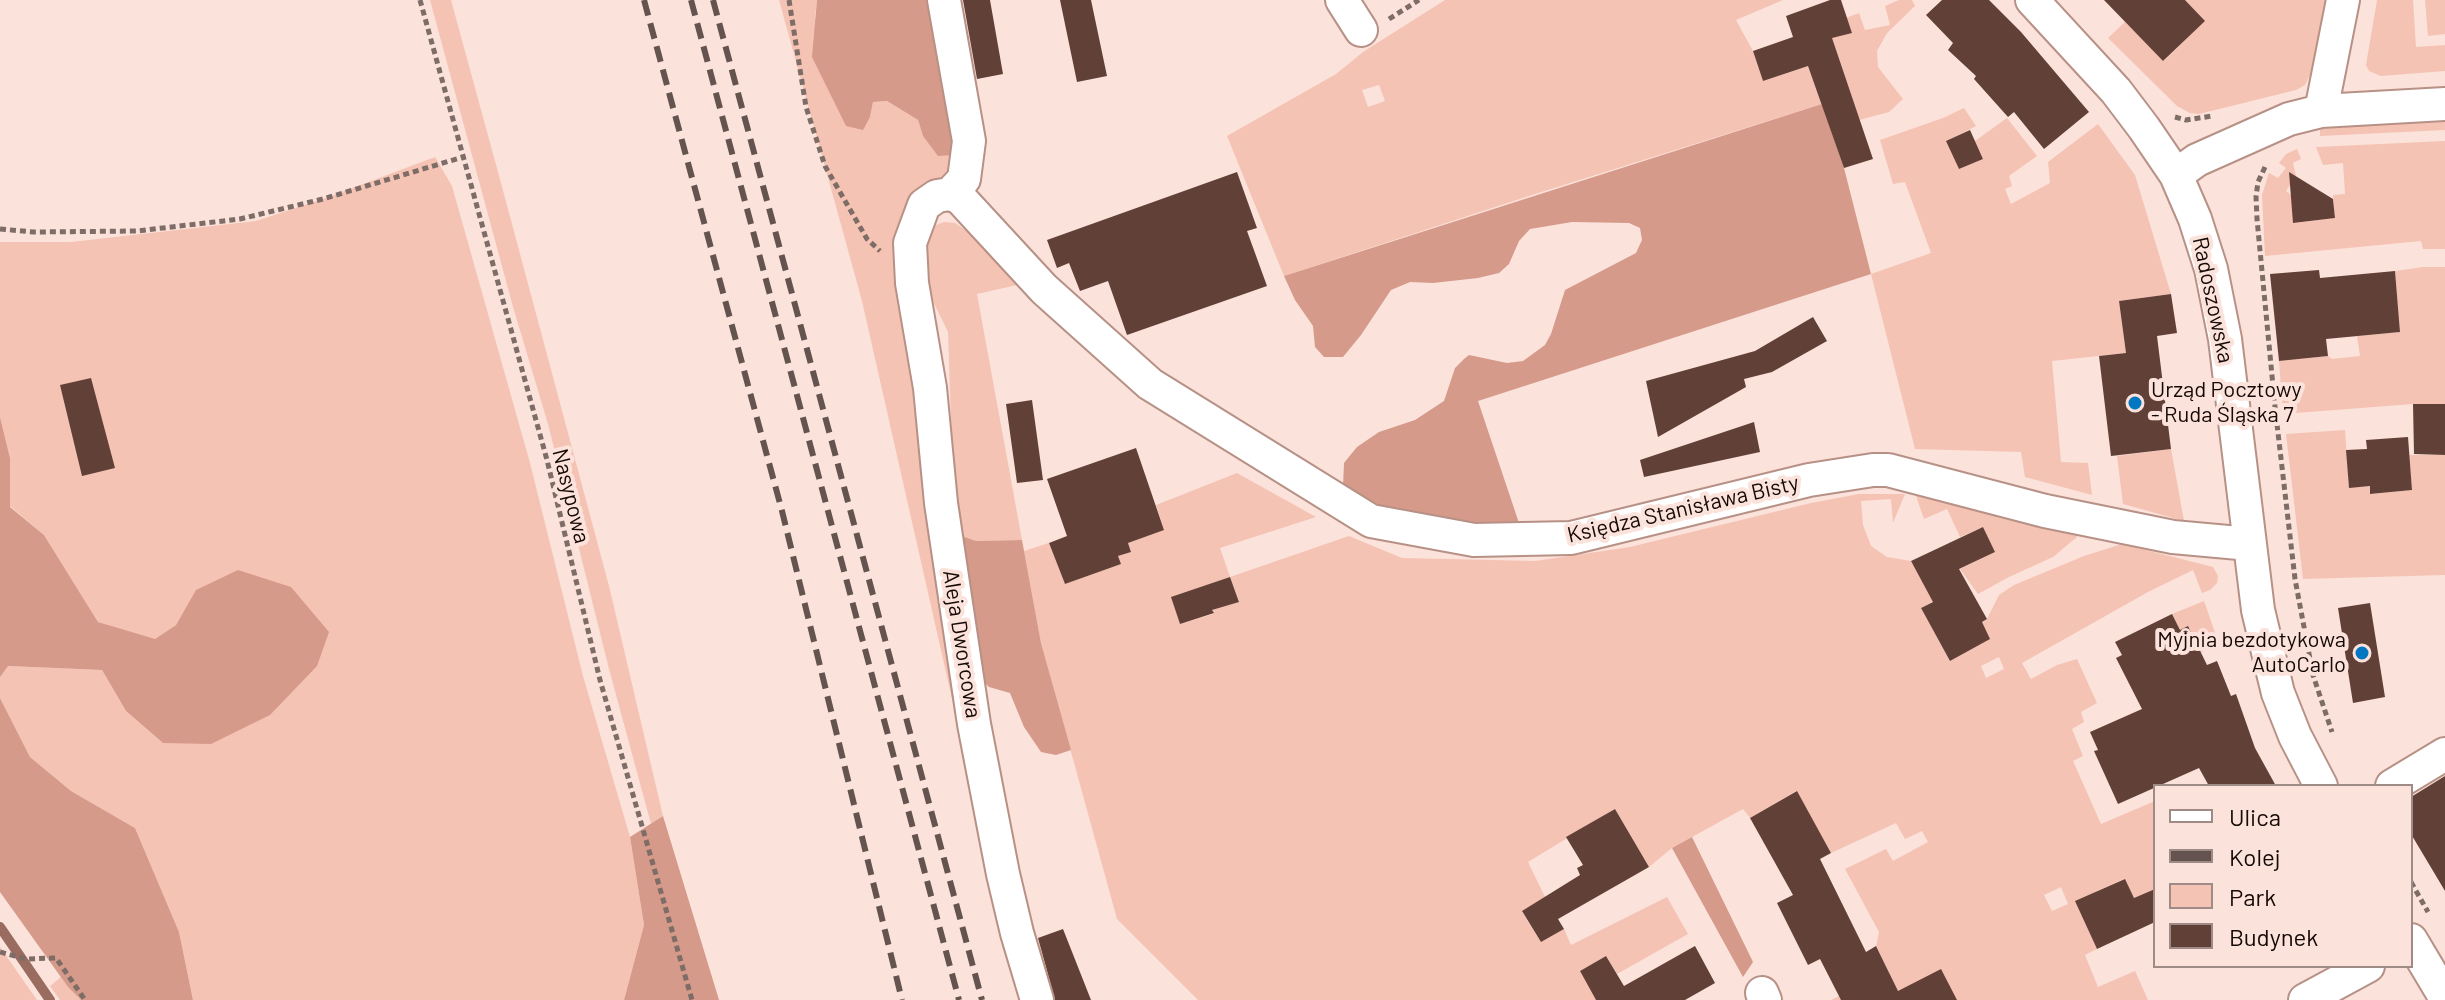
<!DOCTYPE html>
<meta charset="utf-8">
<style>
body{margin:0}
#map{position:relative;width:2445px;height:1000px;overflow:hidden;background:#fbe2db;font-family:Barlow,sans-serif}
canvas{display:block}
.legend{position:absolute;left:2153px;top:784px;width:260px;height:184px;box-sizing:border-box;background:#fbe2db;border:2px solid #9f8b85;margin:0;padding:10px 14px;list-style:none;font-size:24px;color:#150805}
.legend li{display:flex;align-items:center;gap:16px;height:40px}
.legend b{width:40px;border:2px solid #9f8b85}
</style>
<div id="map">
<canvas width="2445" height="1000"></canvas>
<ul class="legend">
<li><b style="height:10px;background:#fff"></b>Ulica</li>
<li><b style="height:10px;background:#64534f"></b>Kolej</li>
<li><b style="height:22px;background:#f5c3b4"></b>Park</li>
<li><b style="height:22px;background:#614037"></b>Budynek</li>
</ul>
</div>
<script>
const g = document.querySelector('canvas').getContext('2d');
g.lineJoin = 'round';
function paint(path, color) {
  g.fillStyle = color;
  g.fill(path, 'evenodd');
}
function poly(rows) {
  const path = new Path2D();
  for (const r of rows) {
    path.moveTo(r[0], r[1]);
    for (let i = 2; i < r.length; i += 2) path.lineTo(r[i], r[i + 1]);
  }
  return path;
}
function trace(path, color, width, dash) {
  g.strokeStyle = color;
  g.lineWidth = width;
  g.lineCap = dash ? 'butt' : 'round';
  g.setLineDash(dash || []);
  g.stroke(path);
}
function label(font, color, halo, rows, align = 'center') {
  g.font = font + ' Barlow,sans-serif';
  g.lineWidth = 8;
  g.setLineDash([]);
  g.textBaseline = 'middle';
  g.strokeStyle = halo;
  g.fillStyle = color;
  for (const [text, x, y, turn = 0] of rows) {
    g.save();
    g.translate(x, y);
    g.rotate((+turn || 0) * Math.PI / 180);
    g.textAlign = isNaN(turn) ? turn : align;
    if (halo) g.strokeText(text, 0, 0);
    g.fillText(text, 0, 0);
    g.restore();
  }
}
paint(poly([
 [430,0,451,0,501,183,609,586,663,816,651,824,609,669,548,424,513,307],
 [779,0,817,0,815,17,870,117,873,102,887,101,918,120,923,136,953,155,950,172,918,191,906,336,929,500,953,692,974,796,862,301],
 [1445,0,1783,0,1736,20,1753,51,1763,81,1808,66,1822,104,1535,194,1284,276,1227,136,1336,74,1363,52],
 [1379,85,1385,101,1368,107,1362,90],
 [1899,0,1912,0,1915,6,1887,33,1877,51,1878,67,1903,99,1889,112,1859,120,1827,25,1859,13,1865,30,1890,25,1885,6],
 [2185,0,2330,0,2310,75,2305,85,2296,90,2199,114,2190,113,2177,106,2108,38,2125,22,2164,61,2204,21],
 [2377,0,2413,0,2416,47,2445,45,2445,71,2381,76,2369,71,2366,65],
 [2425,0,2445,0,2445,34,2428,36],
 [1964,108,1976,126,1947,141,1959,169,1983,159,1975,141,2007,118,2037,156,2009,176,2012,186,2005,189,2011,204,2050,183,2048,162,2098,124,2135,175,2171,294,2119,301,2126,353,2052,361,2061,462,2088,463,2092,495,2025,477,2021,452,1915,449,1871,274,1931,253,1905,182,1893,184,1880,140,1943,118],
 [2445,120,2445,130,2320,136,2320,129],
 [2445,141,2445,249,2423,249,2421,241,2265,256,2262,195,2269,173,2278,178,2286,168,2279,163,2286,154,2297,149,2301,159,2293,163,2296,176,2286,191,2291,195,2294,223,2335,218,2333,195,2345,194,2343,163,2323,165,2316,147],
 [435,157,452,186,530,463,583,676,630,837,644,925,624,1000,193,1000,179,932,135,828,71,791,30,757,0,698,0,677,7,666,102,670,126,711,163,743,197,590,176,625,154,640,98,622,44,535,10,506,10,458,0,417,0,242,71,242,256,221,323,199],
 [944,222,955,223,967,231,1017,285,977,294,1022,540,976,541,959,535,953,481,948,332,928,291,924,249,929,235,936,225],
 [2423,267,2445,267,2445,404,2413,404,2283,414,2279,361,2328,356,2332,359,2360,356,2357,336,2400,332,2395,271],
 [2345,430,2349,487,2370,486,2371,494,2412,490,2409,455,2445,455,2445,575,2303,579,2286,434],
 [2171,449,2184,521,2123,504,2117,456],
 [1237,473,1316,517,1220,548,1230,577,1349,536,1402,558,1535,561,1630,547,1811,503,1859,494,1905,494,1893,523,1891,499,1861,501,1863,525,1871,546,1887,557,1911,561,1921,579,1948,593,1921,608,1950,661,1986,641,1978,625,1987,619,1999,595,2014,585,2084,556,2122,544,2213,567,2218,576,2217,583,2210,590,2202,593,2193,570,2148,592,2022,663,2031,679,2057,665,2077,659,2097,703,2081,712,2084,722,2072,729,2083,756,2073,761,2101,824,2155,801,2155,894,2153,890,2134,898,2124,879,2095,892,2104,911,2084,920,2097,949,2085,955,2098,987,2135,971,2148,1000,1831,1000,1889,972,1876,946,1879,932,1845,869,1886,849,1893,861,1928,842,1922,831,1905,839,1896,823,1831,853,1796,791,1750,818,1743,809,1672,848,1649,867,1615,809,1528,862,1545,897,1522,912,1541,942,1564,929,1571,945,1667,897,1688,934,1617,974,1606,956,1580,971,1596,1000,1198,1000,1117,919,1041,643,1024,551,1049,543,1065,584,1120,564,1118,556,1131,552,1128,543,1164,529,1156,505],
 [1230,577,1239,601,1212,610,1213,614,1180,624,1172,598],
 [1999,657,2004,669,1986,678,1981,666],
 [2061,887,2068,904,2052,911,2044,895],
 [1916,496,2075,529,2077,537,2053,557,2009,577,1978,594,1960,569,1995,552,1983,527,1960,537,1947,509,1924,519],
 [2204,601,2219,644,2193,656,2188,645,2195,641,2189,627,2180,630,2172,614],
 [0,947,37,1000,0,1000],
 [61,977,68,987,81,1000,60,1000,50,986]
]), '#f5c3b4');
paint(poly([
 [817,0,936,0,962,143,953,155,938,156,923,136,918,120,887,101,873,102,870,117,863,130,846,126,812,57],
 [1822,104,1844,168,1871,274,1478,401,1520,526,1449,526,1407,516,1350,494,1343,487,1344,463,1357,447,1379,432,1415,420,1444,401,1455,368,1464,359,1469,355,1507,363,1523,361,1545,345,1551,334,1565,290,1636,253,1642,240,1640,228,1629,223,1572,222,1530,229,1519,241,1509,264,1499,273,1478,278,1433,283,1410,282,1391,290,1361,335,1343,357,1324,357,1315,347,1313,326,1295,300,1284,276],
 [0,417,10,458,10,507,44,535,98,622,155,639,176,625,196,590,238,570,291,587,329,632,317,666,270,715,211,744,163,743,126,711,102,670,8,666,0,677],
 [959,535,976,541,1022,540,1041,643,1071,750,1056,755,1041,752,1024,727,1010,693,989,687,980,678],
 [0,698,30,757,71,791,135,828,179,932,193,1000,81,1000,68,987,0,892],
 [663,816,719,1000,624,1000,644,925,630,837],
 [1692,837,1753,962,1743,977,1672,848]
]), '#d59a89');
trace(poly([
 [0,927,50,1000]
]), '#996c5f', 10);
paint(poly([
 [963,0,990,0,1003,74,977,79],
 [1060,0,1091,0,1107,76,1077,82],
 [1830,0,1841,0,1852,33,1832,38,1873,159,1844,168,1808,66,1763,81,1753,51,1793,37,1786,16],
 [1942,0,1989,0,2021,32,2089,112,2044,149,2014,112,2008,117,1974,79,1976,76,1948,50,1953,43,1926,15],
 [2104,0,2185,0,2205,21,2163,61],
 [1970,130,1983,159,1959,169,1946,141],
 [1237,172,1257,228,1247,231,1267,286,1127,335,1108,281,1080,291,1069,263,1057,268,1047,240],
 [2289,172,2333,199,2335,218,2293,223],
 [2319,270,2320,278,2395,271,2400,332,2326,339,2328,356,2279,361,2270,274],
 [2171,294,2177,333,2157,336,2171,449,2111,456,2099,356,2126,353,2119,301],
 [1813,317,1827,341,1772,372,1744,379,1746,387,1658,437,1646,381,1755,351],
 [91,378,115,468,82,476,60,385],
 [1032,400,1043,480,1017,483,1006,404],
 [2413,404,2445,404,2445,455,2414,454],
 [1754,422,1760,452,1644,477,1640,460],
 [2408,437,2412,490,2370,494,2370,486,2349,488,2346,450,2367,449,2366,440],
 [1136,448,1164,530,1128,543,1131,552,1118,556,1121,564,1065,584,1049,543,1067,536,1047,479],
 [1983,527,1995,552,1959,569,1987,619,1982,622,1990,639,1950,661,1921,608,1933,602,1911,561],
 [1230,577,1239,602,1212,610,1214,613,1180,624,1171,597],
 [2370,603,2385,697,2353,703,2338,608],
 [2172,614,2180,630,2188,626,2207,665,2217,661,2231,696,2236,694,2255,748,2276,786,2209,786,2199,768,2118,804,2094,751,2098,750,2090,732,2142,709,2116,658,2122,655,2115,642],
 [2445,776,2445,891,2411,834,2411,797],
 [1797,791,1831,853,1820,859,1866,952,1876,946,1898,991,1941,969,1957,1000,1841,1000,1820,959,1808,965,1777,903,1793,895,1750,818],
 [1615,809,1649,867,1558,919,1564,929,1541,942,1522,911,1580,875,1577,868,1583,865,1566,837],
 [2125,879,2134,898,2155,889,2155,922,2097,949,2075,901],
 [1063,929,1091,1000,1055,1000,1038,938],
 [1695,946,1715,983,1685,1000,1596,1000,1580,971,1606,956,1624,986]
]), '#614037');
const minor = poly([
 [944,0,969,141,964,179,950,194],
 [1342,0,1361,30],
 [2032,0,2116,91,2144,128,2176,175,2195,219,2211,269,2225,339,2258,610,2268,652,2278,693,2295,736,2321,786],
 [2321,111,2343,0],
 [2176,175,2197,160,2289,119,2321,111,2445,104],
 [2392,786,2445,754],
 [2411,940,2445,997],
 [1762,993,1765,1000],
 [1037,1000,1017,933,1003,874,974,724,941,503,930,388,912,283,910,243,924,205,937,196,950,194,960,198,1044,289,1150,384,1371,521,1474,540,1571,538,1809,480,1873,470,1888,470,2045,511,2173,537,2250,544],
 [2305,1000,2368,966]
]);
trace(minor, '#b79186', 36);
trace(poly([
 [420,0,547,460,600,680,692,1000],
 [789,0,806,107,825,166,867,239,880,251],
 [1389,19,1419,0],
 [2175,117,2186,120,2212,116],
 [2265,167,2258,182,2256,197,2257,219,2275,407,2295,579,2313,675,2332,732],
 [0,229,34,232,137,231,240,219,323,199,463,157],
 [2411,882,2428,912],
 [0,952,26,959,56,958,85,1000]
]), '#7e6c67', 5, [6, 4]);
trace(minor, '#fff', 32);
trace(poly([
 [644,0,782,511,902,1000],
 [691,0,959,1000],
 [713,0,982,1000]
]), '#64534f', 6, [16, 8]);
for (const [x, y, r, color] of [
 [2135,403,8,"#0377c1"],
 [2362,653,8,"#0377c1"]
]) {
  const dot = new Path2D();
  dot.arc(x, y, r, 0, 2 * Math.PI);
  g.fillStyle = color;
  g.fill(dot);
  trace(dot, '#fbe2db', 3);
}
label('22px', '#150805', '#fbe2db', [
 ["Radoszowska",2213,300,78],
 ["Nasypowa",571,496,76],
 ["Księdza Stanisława Bisty",1683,509,-13],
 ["Aleja Dworcowa",962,644,81]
]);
label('22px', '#150805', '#fbe2db', [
 ["Urząd Pocztowy",2151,390],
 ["- Ruda Śląska 7",2151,415],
 ["Myjnia bezdotykowa",2346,640,"right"],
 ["AutoCarlo",2346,665,"right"]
], 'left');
</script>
